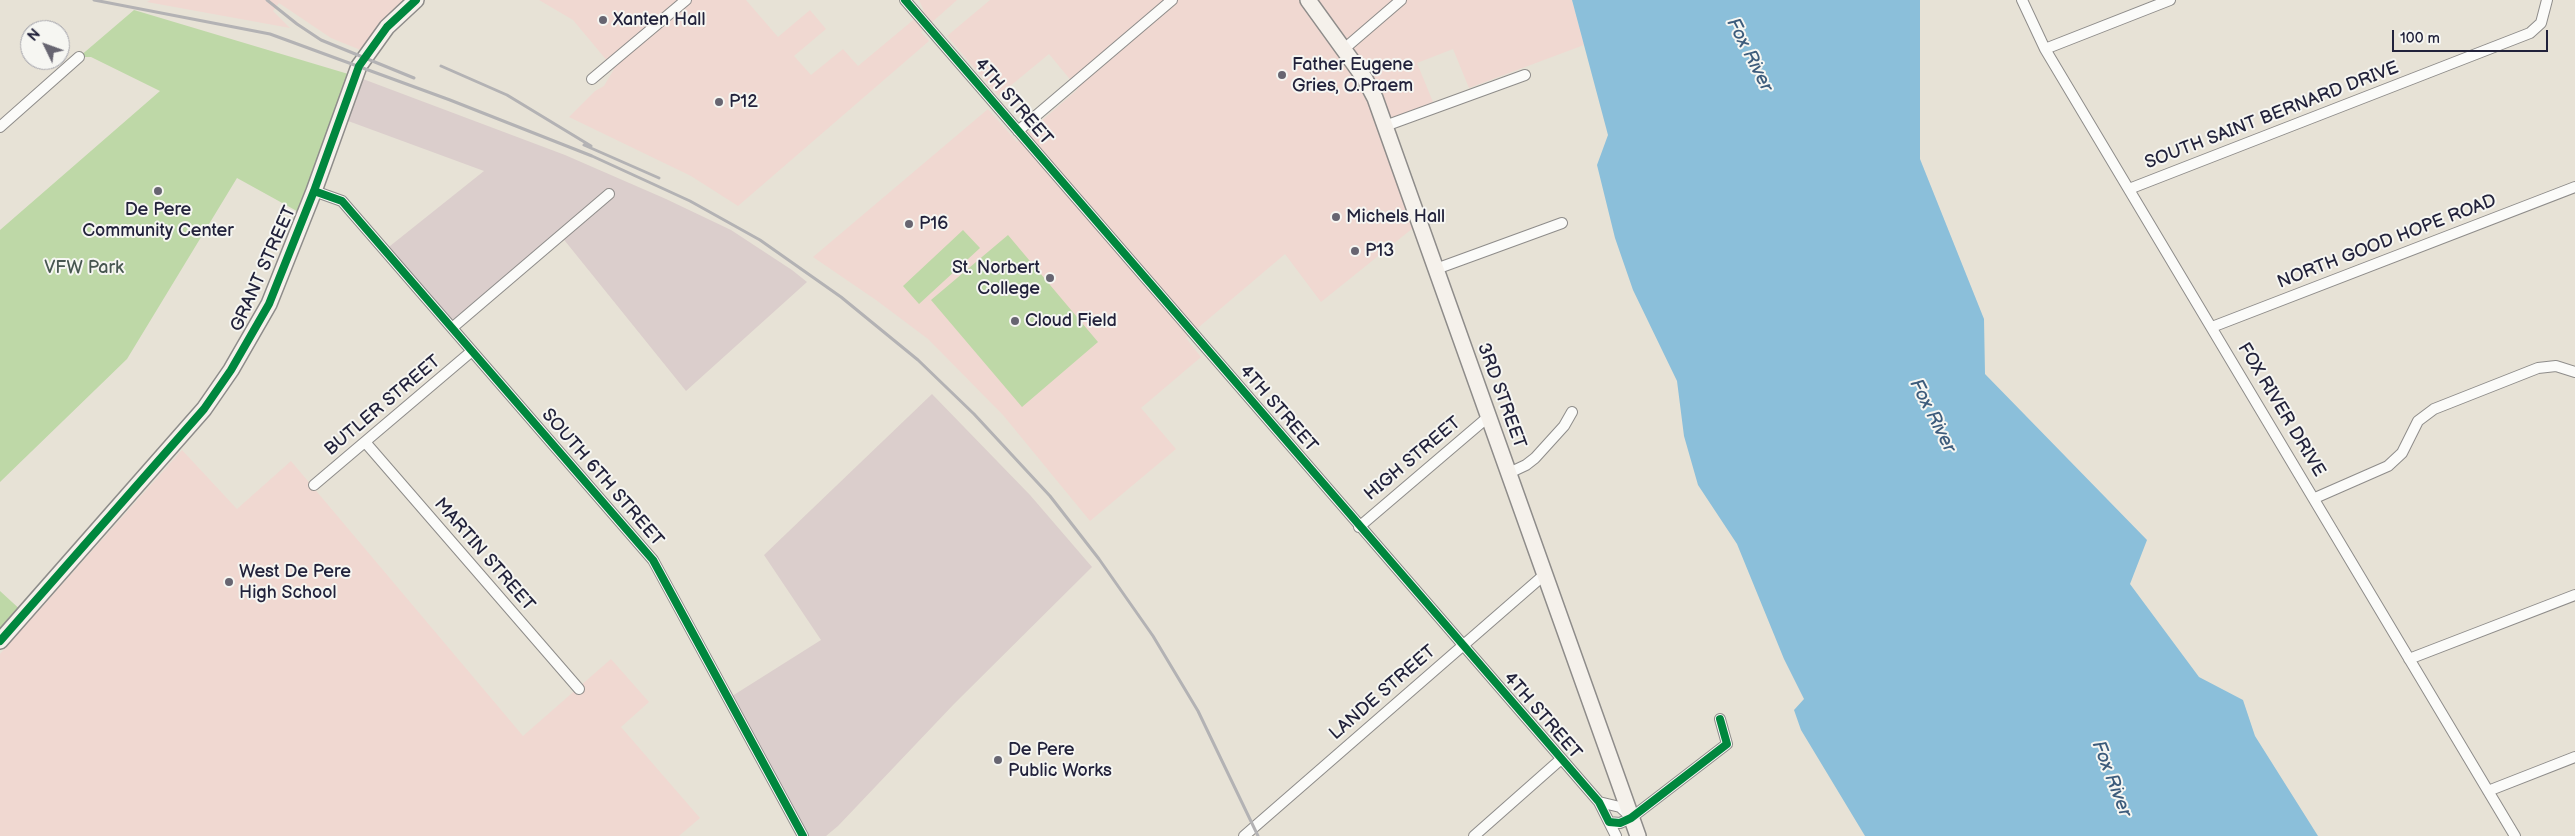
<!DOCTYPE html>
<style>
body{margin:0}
#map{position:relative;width:2575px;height:836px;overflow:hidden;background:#e7e2d6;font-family:"Balsamiq Sans",sans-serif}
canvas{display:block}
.north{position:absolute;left:20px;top:20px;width:50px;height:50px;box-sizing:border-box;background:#f6f6f2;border:1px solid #a1a1a9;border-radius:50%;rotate:312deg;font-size:14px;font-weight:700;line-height:20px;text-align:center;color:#22223b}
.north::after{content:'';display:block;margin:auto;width:18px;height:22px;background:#676571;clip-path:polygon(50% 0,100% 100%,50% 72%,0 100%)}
.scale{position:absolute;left:2392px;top:30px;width:156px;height:22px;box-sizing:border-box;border:2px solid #22223b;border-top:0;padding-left:6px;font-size:15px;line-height:18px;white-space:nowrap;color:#22223b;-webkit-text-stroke:4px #f6f6f2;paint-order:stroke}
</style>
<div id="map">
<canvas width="2575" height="836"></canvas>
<div class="north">N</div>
<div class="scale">100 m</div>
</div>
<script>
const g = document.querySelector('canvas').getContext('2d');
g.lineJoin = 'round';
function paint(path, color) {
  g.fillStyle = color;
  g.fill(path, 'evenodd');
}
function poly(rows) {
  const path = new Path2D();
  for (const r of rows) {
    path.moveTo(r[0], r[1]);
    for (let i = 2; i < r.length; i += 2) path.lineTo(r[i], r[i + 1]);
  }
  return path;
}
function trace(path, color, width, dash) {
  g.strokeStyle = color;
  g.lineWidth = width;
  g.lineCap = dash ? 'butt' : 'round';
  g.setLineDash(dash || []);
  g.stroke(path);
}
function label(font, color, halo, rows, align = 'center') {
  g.font = font + ' "Balsamiq Sans",sans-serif';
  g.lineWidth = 4;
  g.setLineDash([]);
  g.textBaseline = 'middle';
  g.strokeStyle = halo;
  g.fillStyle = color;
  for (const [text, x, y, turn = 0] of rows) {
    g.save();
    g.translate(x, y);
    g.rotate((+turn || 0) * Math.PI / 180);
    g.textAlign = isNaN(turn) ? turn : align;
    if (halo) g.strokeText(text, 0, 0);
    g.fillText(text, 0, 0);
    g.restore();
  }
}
paint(poly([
 [150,0,416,0,368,53,331,38,279,3,273,11,290,28,147,2],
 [539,0,746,0,778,37,810,10,826,29,794,56,811,75,843,49,858,66,924,11,919,0,957,0,921,32,929,41,738,206,691,176,569,117,595,91,604,86,614,69,573,20],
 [990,0,1572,0,1584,45,1469,88,1453,49,1417,63,1433,102,1377,124,1413,228,1321,302,1285,254,1186,338,1201,357,1141,408,1176,449,1090,521,1003,415,928,339,876,300,813,257,988,109,1017,142,1078,89,1049,54,998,96,947,36],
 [182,450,237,509,291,461,523,736,611,659,649,702,621,727,700,818,679,836,0,836,0,654]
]), '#f0d8d1');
paint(poly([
 [355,76,565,155,666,199,731,230,792,270,807,282,686,391,561,236,452,328,385,250,484,171,340,118],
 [932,394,1030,495,1092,567,954,704,838,826,826,836,803,836,729,698,821,640,764,555]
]), '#dbcecc');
paint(poly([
 [134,10,355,76,304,215,237,178,127,359,0,482,0,230,160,91,91,57,79,57],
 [963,230,980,248,919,304,903,286],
 [1008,235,1098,342,1022,407,931,300],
 [0,591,24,613,0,641]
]), '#bed8a7');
paint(poly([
 [1572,0,1920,0,1920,159,1984,319,1985,374,2147,540,2130,584,2199,677,2243,700,2255,736,2318,836,1865,836,1801,730,1794,710,1804,699,1784,659,1737,544,1698,485,1684,436,1677,381,1633,290,1615,238,1597,165,1608,135]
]), '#8bbfda');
const street = poly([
 [905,0,1599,802,1609,822,1620,823,1631,818,1727,744,1720,719],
 [2022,0,2045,49,2515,836],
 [1344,49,1401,0],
 [2045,49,2170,0],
 [592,79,686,0],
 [1385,126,1525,75],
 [0,127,79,57],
 [1018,131,1172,0],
 [2129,189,2530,33,2541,23,2547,0],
 [314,191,342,201,653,560,803,836],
 [1436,269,1562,223],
 [2212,327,2575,187],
 [452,328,609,194],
 [365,442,579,689],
 [1509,473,1526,465,1535,458,1564,426,1572,412],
 [314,485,472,351],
 [2315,498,2388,466,2402,453,2418,421,2434,409,2538,368,2556,366,2575,372],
 [1359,527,1488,417],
 [2409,659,2575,595],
 [2488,791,2575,757],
 [1599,802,1620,807,1629,815],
 [1609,822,1616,836],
 [1244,836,1544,575],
 [1474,836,1560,760]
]);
const secondary = poly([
 [1308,0,1365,79,1375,98,1638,836],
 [0,641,204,409,231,370,269,304,314,191,359,66,387,27,416,0]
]);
trace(street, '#8e8c8a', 12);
trace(secondary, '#8e8c8a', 18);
trace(street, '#fbfbf9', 10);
trace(secondary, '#f5f1eb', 15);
trace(poly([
 [94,0,270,34,450,100,592,156,690,201,760,240,841,297,918,360,974,414,1050,496,1099,559,1153,636,1198,711,1258,836],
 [267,0,297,24,321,40,414,78],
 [441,66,507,95,591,146],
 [584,145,659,178]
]), '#b3b2b4', 3);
trace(poly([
 [905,0,1599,802,1609,822,1620,823,1631,818,1727,744,1720,719],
 [314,191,342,201,653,560,803,836],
 [0,641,204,409,231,370,269,304,314,191,359,66,387,27,416,0]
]), '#00873e', 8);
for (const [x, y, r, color] of [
 [603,20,5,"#676571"],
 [1282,75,5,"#676571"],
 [719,102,5,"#676571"],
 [158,191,5,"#676571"],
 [1336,217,5,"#676571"],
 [909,224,5,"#676571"],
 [1355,251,5,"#676571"],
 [1050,278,5,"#676571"],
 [1015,321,5,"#676571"],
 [229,582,5,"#676571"],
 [998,760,5,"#676571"]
]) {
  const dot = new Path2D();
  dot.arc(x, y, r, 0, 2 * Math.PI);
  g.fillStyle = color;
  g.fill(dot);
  trace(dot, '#f6f6f2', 2);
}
label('18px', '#22223b', '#f6f6f2', [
 ["Xanten Hall",613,20],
 ["Father Eugene",1292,65],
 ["Gries, O.Praem",1292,86],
 ["P12",729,102],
 ["De Pere",158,210,"center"],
 ["Community Center",158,231,"center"],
 ["Michels Hall",1346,217],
 ["P16",919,224],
 ["P13",1365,251],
 ["St. Norbert",1040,268,"right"],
 ["College",1040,289,"right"],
 ["Cloud Field",1025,321],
 ["West De Pere",239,572],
 ["High School",239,593],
 ["De Pere",1008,750],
 ["Public Works",1008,771]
], 'left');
label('18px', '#22223b', '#f6f6f2', [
 ["4TH STREET",1013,102,49],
 ["SOUTH SAINT BERNARD DRIVE",2272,116,-21],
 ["NORTH GOOD HOPE ROAD",2387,242,-21],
 ["GRANT STREET",264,269,-66],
 ["3RD STREET",1501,396,70],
 ["BUTLER STREET",383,406,-40],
 ["4TH STREET",1278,409,49],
 ["FOX RIVER DRIVE",2281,410,59],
 ["HIGH STREET",1413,459,-40],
 ["SOUTH 6TH STREET",602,478,49],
 ["MARTIN STREET",484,555,49],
 ["LANDE STREET",1383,693,-41],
 ["4TH STREET",1542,716,49]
]);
label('18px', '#475650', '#f6f6f2', [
 ["VFW Park",84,268]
]);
label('italic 19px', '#3c5b7b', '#f6f6f2', [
 ["Fox River",1749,55,63],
 ["Fox River",1932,416,63],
 ["Fox River",2111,779,69]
]);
</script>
